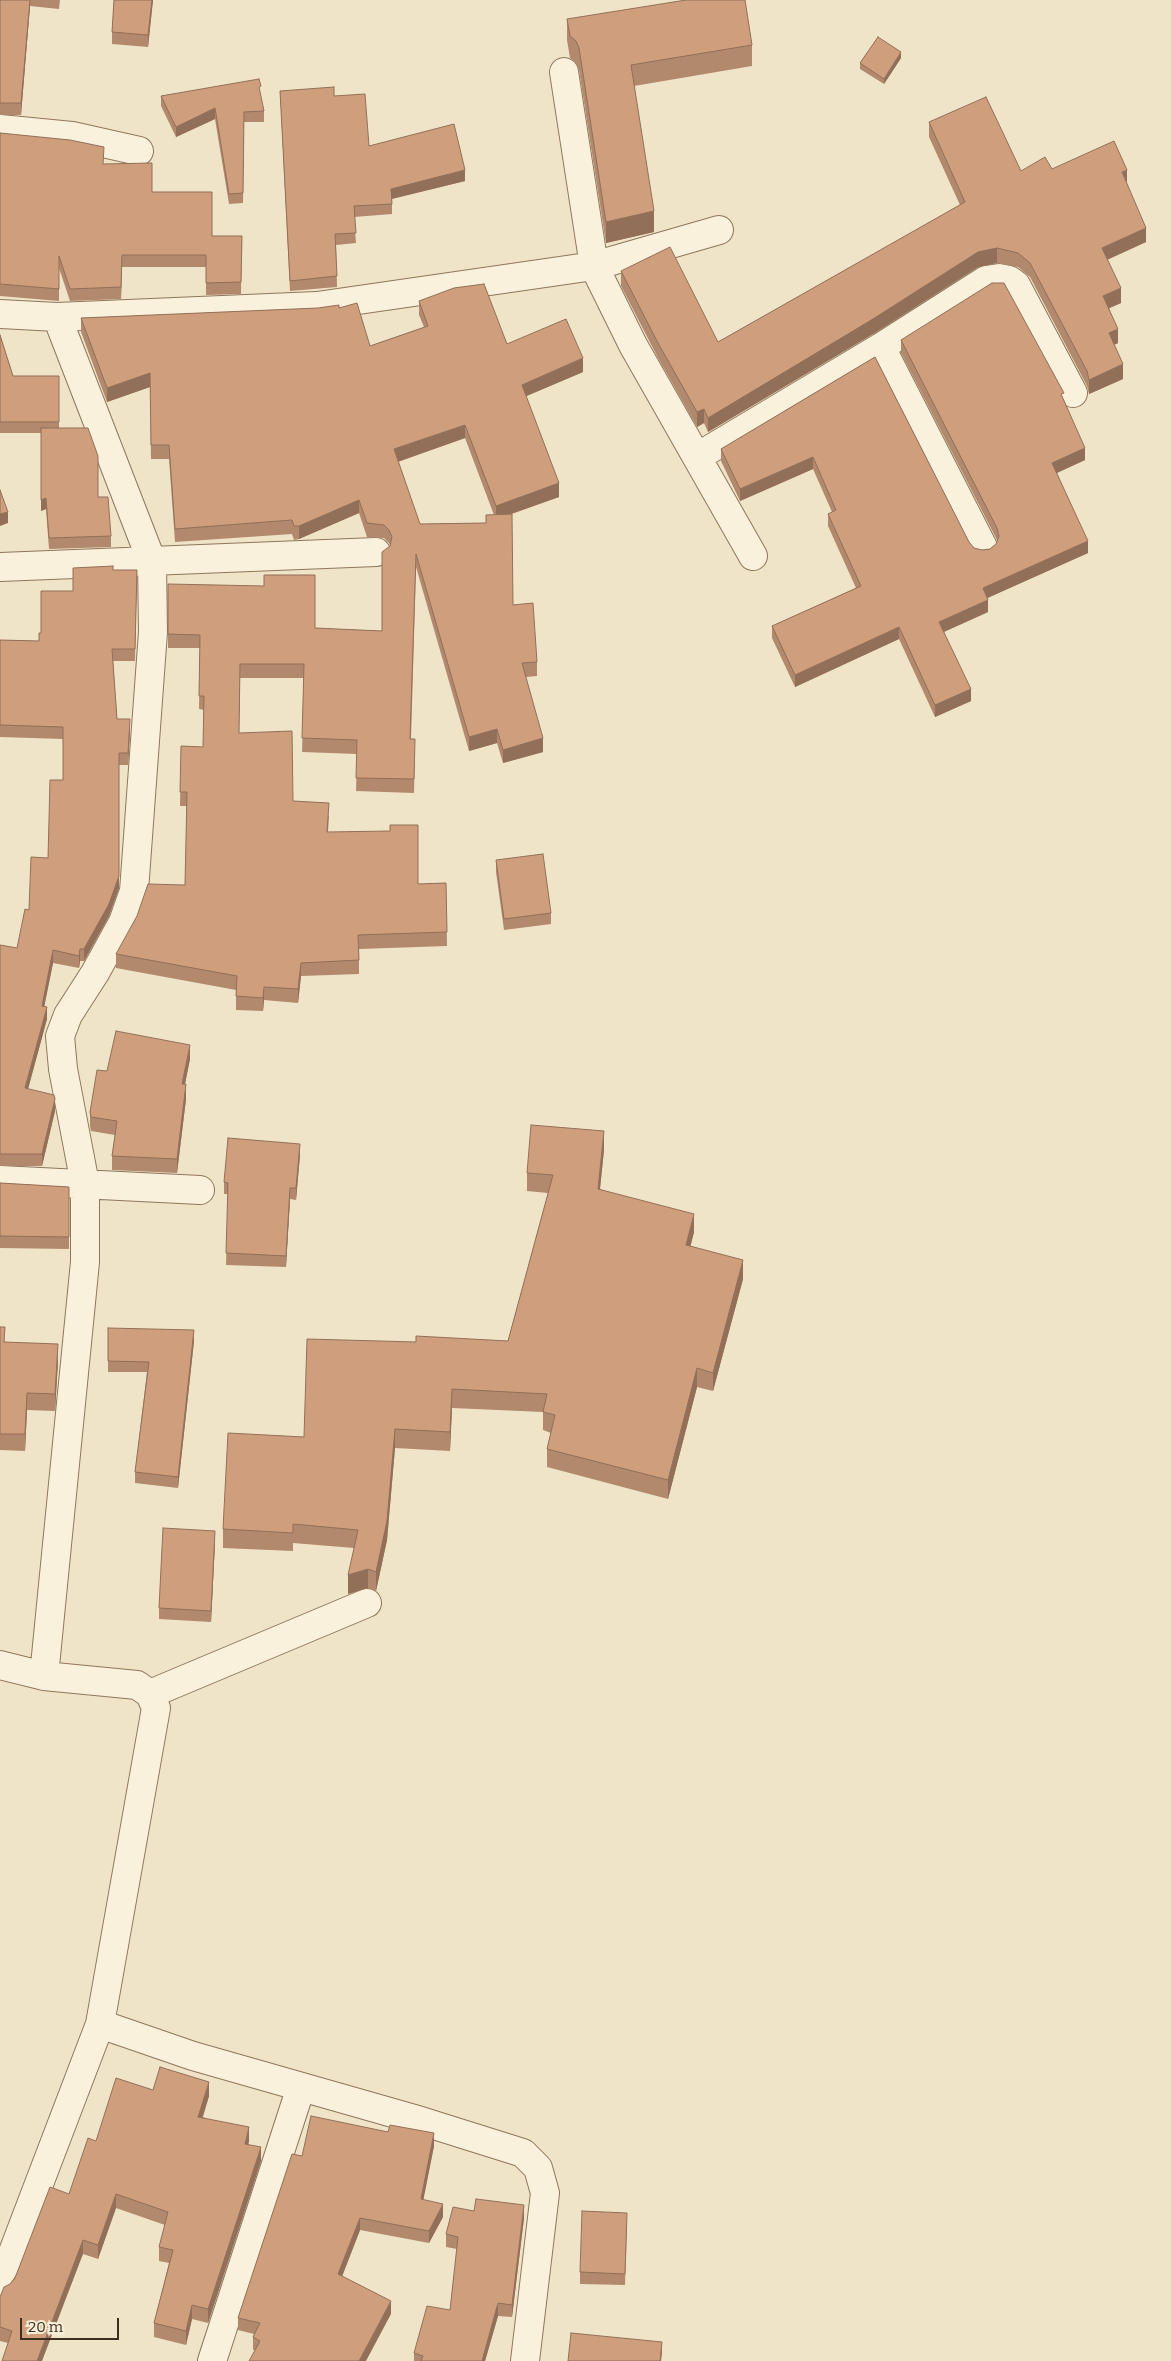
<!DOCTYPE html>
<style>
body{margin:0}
#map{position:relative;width:1171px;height:2361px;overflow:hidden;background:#f0e4c8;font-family:Bitter,serif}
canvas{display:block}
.scale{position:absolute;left:20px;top:2318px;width:99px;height:22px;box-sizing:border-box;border:2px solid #3d2e20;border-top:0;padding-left:6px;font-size:15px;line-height:18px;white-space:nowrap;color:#3d2e20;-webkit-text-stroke:4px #f7eed8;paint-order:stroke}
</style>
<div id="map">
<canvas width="1171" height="2361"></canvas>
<div class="scale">20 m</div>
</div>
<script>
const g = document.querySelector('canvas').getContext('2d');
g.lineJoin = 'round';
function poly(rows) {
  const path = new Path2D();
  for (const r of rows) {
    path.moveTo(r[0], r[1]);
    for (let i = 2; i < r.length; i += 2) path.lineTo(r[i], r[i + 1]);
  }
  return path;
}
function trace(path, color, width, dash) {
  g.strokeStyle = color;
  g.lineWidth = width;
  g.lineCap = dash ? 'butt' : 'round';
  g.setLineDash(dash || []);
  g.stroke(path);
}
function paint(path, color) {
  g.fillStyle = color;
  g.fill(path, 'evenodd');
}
const minor = poly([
 [564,72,594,266,719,230],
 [0,129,72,136,139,151],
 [0,314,57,317,317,306,594,266,633,345,753,556],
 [881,347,983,547],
 [697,457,881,347,986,280,999,278,1009,280,1016,285,1073,393],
 [0,567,376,552],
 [0,1180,200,1190],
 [0,1665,44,1676,137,1685,150,1694,156,1708,100,2024,0,2286],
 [44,1676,85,1262,85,1184,63,1069,60,1036,68,1015,95,973,123,922,134,891,153,632,152,562,57,317],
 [150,1694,367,1603],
 [100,2024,193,2056,421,2121,523,2153,538,2168,545,2193,525,2361],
 [212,2361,301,2087]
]);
trace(minor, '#8d765c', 30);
trace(minor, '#faf1dc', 28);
paint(poly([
 [0,0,60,0,59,9,30,6,21,115,0,115],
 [114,0,153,0,148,47,112,44,112,32],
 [567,19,752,45,752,66,634,86,654,232,606,243,579,70,576,63,570,58,567,40],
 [901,58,884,84,860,69,860,63],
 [280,91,334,96,369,146,465,181,392,199,392,214,354,217,356,243,336,245,337,287,290,291],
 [161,96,261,97,264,111,264,122,244,122,243,203,229,204,215,119,176,137,161,106],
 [929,122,1021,171,1052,169,1127,184,1146,242,1107,260,1121,303,1109,308,1118,343,1114,345,1123,379,1089,394,1087,386,1030,277,1018,267,997,263,978,267,873,334,708,432,704,423,697,427,658,358,621,286,621,271,718,342,960,205,929,137],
 [0,133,103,164,152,192,212,236,242,236,241,294,206,295,206,267,122,267,121,299,70,301,59,268,59,301,0,296],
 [419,301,507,344,583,372,526,396,559,497,509,515,513,605,537,662,537,676,526,677,543,752,503,763,497,743,469,751,416,567,411,739,415,753,414,793,356,791,357,754,302,752,304,678,240,678,239,733,293,801,329,816,328,832,418,884,446,883,447,946,359,949,359,974,301,976,298,1003,264,1000,263,1011,236,1010,236,990,116,968,116,954,185,885,187,806,180,806,181,746,203,747,204,710,199,709,200,648,168,648,168,584,315,628,382,631,390,545,389,543,384,538,367,537,359,513,299,539,294,540,292,534,175,542,169,459,151,459,150,387,107,402,81,332,81,318,339,308,370,346,424,327,419,315],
 [465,438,494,515,486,523,420,524,398,462],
 [0,335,13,376,59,376,59,428,98,497,111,536,111,547,49,549,46,509,41,511,41,433,0,433],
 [901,340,1064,400,1085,460,1057,473,1088,553,987,598,988,612,944,632,971,701,935,717,899,639,795,687,772,638,772,626,856,588,828,526,828,514,832,512,813,469,740,501,721,461,721,449,875,357,969,542,974,548,982,550,990,549,996,544,997,540,901,353],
 [113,570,137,570,135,661,113,661,117,719,130,731,128,765,119,765,119,888,109,916,84,961,80,961,79,968,53,963,44,1006,47,1019,28,1089,55,1111,42,1166,0,1166,0,945,17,948,29,910,48,858,63,780,63,739,0,737,0,640,39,641,41,633,73,591],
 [496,860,551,913,551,924,504,930,496,872],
 [190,1059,185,1084,186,1099,177,1173,112,1170,112,1156,115,1135,91,1131,90,1126,90,1112,107,1071],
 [604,1150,600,1189,694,1232,690,1247,743,1279,713,1391,697,1387,668,1499,547,1467,547,1449,551,1433,543,1430,543,1412,452,1408,450,1451,395,1448,387,1540,376,1591,368,1588,348,1594,354,1548,293,1543,293,1551,223,1548,223,1529,304,1437,416,1342,508,1341,548,1193,527,1191,527,1173],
 [300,1155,296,1200,290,1199,286,1267,226,1265,228,1194,224,1194,224,1182],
 [0,1183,69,1187,69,1249,0,1248],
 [0,1327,5,1342,58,1361,55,1411,27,1410,25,1451,0,1450],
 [108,1328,194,1341,178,1488,135,1483,135,1472,147,1372,108,1372],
 [215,1542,211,1622,159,1619,159,1608],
 [153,2090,209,2096,203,2117,249,2141,248,2145,261,2161,208,2323,192,2319,186,2345,154,2337,154,2323,169,2263,159,2261,159,2247,165,2225,116,2208,98,2259,83,2254,8,2343,0,2341,0,2297,10,2284,69,2194,96,2141],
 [434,2146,423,2199,443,2217,429,2243,360,2230,342,2276,391,2314,254,2350,253,2350,253,2337,254,2334,238,2330,238,2318,302,2156],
 [474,2211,524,2218,512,2317,498,2316,485,2361,414,2361,414,2353,450,2310,457,2249,446,2247,446,2234],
 [627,2224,625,2285,580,2284,580,2272]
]), '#b2896c');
paint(poly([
 [30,0,30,6,21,115,21,103],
 [152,0,153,0,148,47,148,35],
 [901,52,901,58,884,84,884,79],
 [215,108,215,119,176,137,176,127],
 [465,170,465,181,391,199,391,189],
 [1127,170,1127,184,1122,172],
 [654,211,654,232,606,243,606,222],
 [1146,228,1146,242,1102,262,1102,248],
 [997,248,997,263,978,267,873,334,708,432,708,418,978,252],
 [122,255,122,267,121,299,121,287],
 [1121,288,1121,303,1103,311,1103,296],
 [1118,329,1118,343,1109,347,1109,333],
 [583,358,583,372,522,398,522,385],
 [1123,364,1123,379,1089,394,1089,380],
 [150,373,150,387,107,402,107,388],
 [704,409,704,423,697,427,697,412],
 [465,425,465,438,394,463,394,449],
 [1085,448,1085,460,1052,475,1052,463],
 [813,457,813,469,740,501,740,489],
 [559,483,559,497,496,519,496,506],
 [46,498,46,509,41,511,41,500],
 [359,500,359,513,299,539,299,526],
 [8,512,8,523,0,526,0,514],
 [1088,541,1088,553,983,600,983,588],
 [988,600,988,612,939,634,939,622],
 [899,627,899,639,795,687,795,675],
 [971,689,971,701,935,717,935,705],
 [130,719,130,731,128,765,128,753],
 [497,729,497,743,469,751,469,737],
 [543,738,543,752,503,763,503,750],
 [119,876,119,888,109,916,84,961,84,949],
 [80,949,80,961,79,968,79,956],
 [53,950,53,963,42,1018,42,1006],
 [301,963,301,976,298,1003,298,989],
 [264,987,264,1000,263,1011,263,998],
 [47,1007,47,1019,25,1100,25,1088],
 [190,1045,190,1059,182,1098,182,1084],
 [186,1084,186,1099,177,1173,177,1159],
 [55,1099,55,1111,42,1166,42,1154],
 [604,1131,604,1150,598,1207,598,1189],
 [300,1144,300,1155,296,1200,296,1188],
 [290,1188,290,1199,286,1267,286,1256],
 [694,1214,694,1232,686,1264,686,1245],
 [743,1260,743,1279,713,1391,713,1373],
 [194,1330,194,1341,178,1488,178,1477],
 [58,1344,58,1361,55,1411,55,1394],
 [697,1368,697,1387,668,1499,668,1480],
 [452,1389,452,1408,450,1451,450,1432],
 [27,1393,27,1410,25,1451,25,1434],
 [395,1429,395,1448,387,1540,376,1591,376,1572],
 [215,1531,215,1542,211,1622,211,1611],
 [368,1569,368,1588,348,1594,348,1575],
 [209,2082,209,2096,198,2131,198,2117],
 [249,2127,249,2141,245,2158,245,2144],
 [434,2133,434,2146,421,2212,421,2199],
 [261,2147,261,2161,208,2323,208,2309],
 [116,2194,116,2208,98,2259,98,2245],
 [443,2204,443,2217,429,2243,429,2231],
 [524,2205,524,2218,512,2317,512,2305],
 [360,2218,360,2230,338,2287,338,2274],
 [83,2240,83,2254,42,2361,37,2361],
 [391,2301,391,2314,366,2361,359,2361],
 [498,2303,498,2316,485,2361,482,2361],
 [192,2305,192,2319,186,2345,186,2331],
 [662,2342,662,2353,661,2361,660,2361]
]), '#916f58');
const building = poly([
 [0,0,30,0,21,103,0,103,0,0],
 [114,0,152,0,148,35,112,32,114,0],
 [686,0,745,0,752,45,631,65,654,211,606,222,579,48,576,41,570,36,567,19,686,0],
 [878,37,901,52,884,79,860,63,878,37],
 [259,79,261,86,259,87,264,111,244,112,243,193,229,194,215,108,176,127,161,96,259,79],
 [334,87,334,96,365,94,369,146,454,124,465,170,391,189,392,204,354,206,356,233,335,234,337,276,290,281,280,91,334,87],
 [986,97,1021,171,1045,157,1052,169,1114,141,1127,170,1122,172,1146,228,1102,248,1121,288,1103,296,1118,329,1109,333,1123,364,1089,380,1087,371,1030,263,1018,253,997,248,978,252,873,319,708,418,704,409,697,412,658,343,621,271,670,247,718,342,965,202,929,122,986,97],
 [0,133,70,140,104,147,103,164,152,163,152,192,212,192,212,236,242,236,241,282,206,283,206,255,122,255,121,287,70,289,59,256,59,289,0,284,0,133],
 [992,283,1004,283,1064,393,1061,394,1085,448,1052,463,1088,541,983,588,988,600,939,622,971,689,935,705,899,627,795,675,772,626,861,586,828,514,836,510,813,457,740,489,721,449,875,357,969,542,974,548,982,550,990,549,996,544,999,536,997,528,901,340,992,283],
 [484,284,507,344,566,319,583,358,522,385,559,483,496,506,465,425,394,449,420,524,486,523,486,515,512,514,513,605,533,603,537,662,522,663,543,738,503,750,497,729,469,737,416,554,410,739,415,739,414,779,356,778,357,740,302,738,304,664,240,664,239,733,292,731,293,801,329,803,327,832,390,831,390,825,418,825,418,884,446,883,447,932,358,935,359,960,301,963,298,989,264,987,263,998,236,996,237,976,116,954,137,916,148,884,185,885,187,792,180,792,181,746,203,747,204,696,199,696,200,635,168,634,168,584,264,586,264,575,315,575,315,628,382,631,382,552,390,546,392,537,389,530,384,525,367,523,359,500,299,526,294,526,292,520,175,529,169,445,151,445,150,373,107,388,81,318,318,308,339,305,339,308,357,303,370,346,428,326,419,301,454,288,484,284],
 [0,335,13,376,59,376,59,422,0,422,0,335],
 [41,428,88,428,98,456,98,497,108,497,111,536,49,538,46,498,41,500,41,428],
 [0,490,8,512,0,514,0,490],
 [113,566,113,570,137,570,135,649,112,649,117,719,130,719,128,753,119,753,119,876,109,904,84,949,80,949,79,956,53,950,42,1006,47,1007,25,1088,54,1095,55,1099,42,1154,0,1154,0,945,17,948,25,909,29,910,31,857,48,858,50,780,63,780,63,727,0,725,0,640,39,641,39,633,41,633,41,591,73,591,73,568,113,566],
 [543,854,551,913,504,919,496,860,543,854],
 [116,1031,190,1045,182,1084,186,1084,177,1159,112,1156,117,1121,91,1117,90,1112,97,1070,107,1071,116,1031],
 [531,1125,604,1131,598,1189,694,1214,686,1245,743,1260,713,1373,697,1368,668,1480,547,1449,555,1415,543,1412,547,1394,452,1389,450,1432,395,1429,387,1521,376,1572,368,1569,348,1575,358,1530,293,1524,293,1533,223,1529,228,1433,304,1437,307,1339,416,1342,416,1336,508,1341,553,1175,527,1173,531,1125],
 [228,1138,300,1144,296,1188,290,1188,286,1256,226,1253,228,1183,224,1182,228,1138],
 [0,1183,69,1187,69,1237,0,1236,0,1183],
 [0,1327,5,1327,4,1342,58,1344,55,1394,27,1393,25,1434,0,1434,0,1327],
 [108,1328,194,1330,178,1477,135,1472,149,1362,108,1361,108,1328],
 [163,1528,215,1531,211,1611,159,1608,163,1528],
 [160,2067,209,2082,198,2117,249,2127,245,2144,261,2147,208,2309,192,2305,186,2331,154,2323,173,2250,159,2247,168,2212,116,2194,98,2245,83,2240,37,2361,2,2361,12,2331,0,2327,0,2297,4,2287,10,2284,15,2278,50,2187,69,2194,88,2138,96,2141,116,2078,153,2090,160,2067],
 [311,2116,388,2132,390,2125,434,2133,421,2199,443,2204,429,2231,360,2218,338,2274,391,2301,359,2361,249,2361,260,2341,253,2337,260,2323,238,2318,292,2154,302,2156,311,2116],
 [476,2199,524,2205,512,2305,498,2303,482,2361,421,2361,423,2356,414,2353,427,2306,450,2310,458,2237,446,2234,453,2207,474,2211,476,2199],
 [582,2211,627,2213,625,2274,580,2272,582,2211],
 [571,2333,662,2342,660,2361,568,2361,571,2333]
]);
paint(building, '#cf9f7d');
trace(building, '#916f58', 1);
</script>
